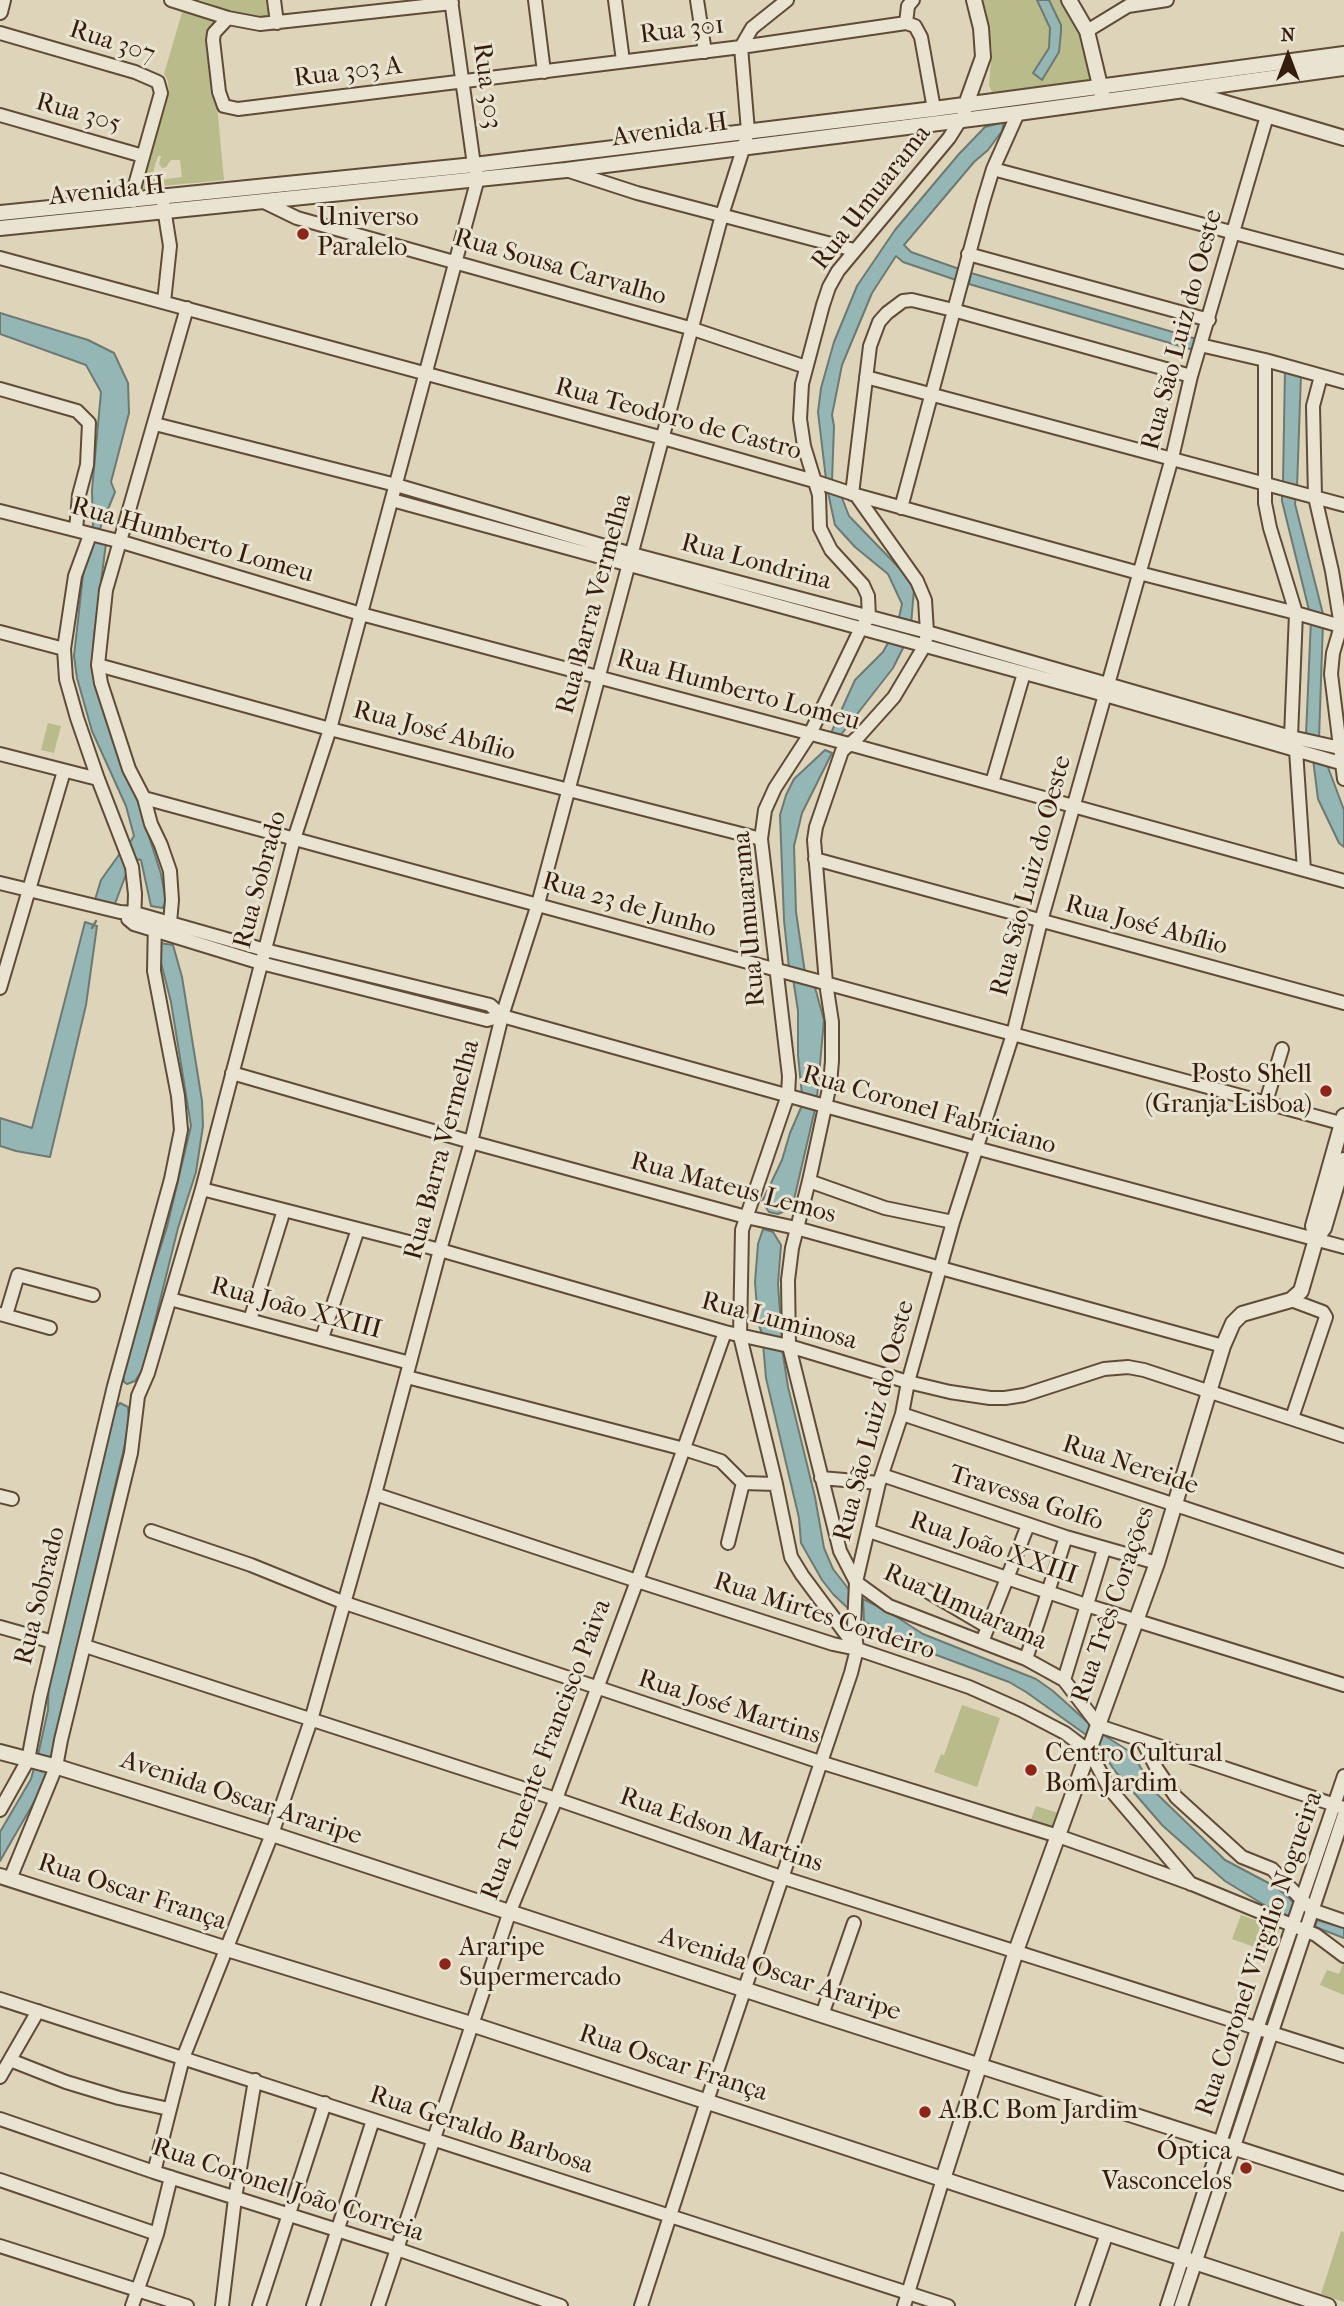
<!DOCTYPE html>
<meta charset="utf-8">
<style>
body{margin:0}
#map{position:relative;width:1344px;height:2306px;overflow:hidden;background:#ddd4ba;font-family:"IM FELL French Canon",serif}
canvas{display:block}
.north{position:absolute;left:1253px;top:21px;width:70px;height:70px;-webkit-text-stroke:5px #e9e3d2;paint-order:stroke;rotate:0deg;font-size:19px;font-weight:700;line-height:28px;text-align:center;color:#361d0b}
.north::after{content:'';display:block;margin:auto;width:24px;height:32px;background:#361d0b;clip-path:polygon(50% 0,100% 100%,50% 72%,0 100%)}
</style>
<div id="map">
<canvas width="1344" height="2306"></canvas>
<div class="north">N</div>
</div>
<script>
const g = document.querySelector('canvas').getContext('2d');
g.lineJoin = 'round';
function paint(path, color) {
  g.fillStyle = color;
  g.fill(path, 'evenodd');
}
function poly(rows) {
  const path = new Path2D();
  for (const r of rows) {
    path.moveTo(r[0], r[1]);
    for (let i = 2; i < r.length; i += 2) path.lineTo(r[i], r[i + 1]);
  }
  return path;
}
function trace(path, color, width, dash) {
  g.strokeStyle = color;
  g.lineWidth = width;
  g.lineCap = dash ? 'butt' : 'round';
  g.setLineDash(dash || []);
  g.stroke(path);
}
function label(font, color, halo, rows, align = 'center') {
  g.font = font + ' "IM FELL French Canon",serif';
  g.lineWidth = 6;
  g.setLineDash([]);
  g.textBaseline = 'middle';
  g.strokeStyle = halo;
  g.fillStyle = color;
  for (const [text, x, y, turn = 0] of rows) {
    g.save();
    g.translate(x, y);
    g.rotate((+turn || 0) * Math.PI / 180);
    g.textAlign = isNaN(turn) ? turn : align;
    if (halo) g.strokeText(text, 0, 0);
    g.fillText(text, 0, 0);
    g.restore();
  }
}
paint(poly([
 [200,0,273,0,275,16,266,19,237,14],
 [982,0,1066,0,1074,11,1091,63,1092,83,994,97,989,85,992,48],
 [183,9,214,18,220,23,210,31,224,180,162,186,159,195,147,196,142,189,169,92,168,81,164,74],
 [158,156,161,156,159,164,162,168,166,167,171,160,180,160,182,177,160,180,152,176],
 [48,723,61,726,54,753,41,750],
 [962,1705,1000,1718,977,1787,934,1772,941,1754,944,1755],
 [1036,1806,1058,1813,1052,1829,1030,1822],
 [1241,1915,1280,1929,1271,1953,1232,1939],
 [1344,1961,1344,1995,1320,1985,1327,1970,1339,1974],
 [1341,2231,1344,2232,1344,2302,1321,2294]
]), '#b9bb8a');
const water = poly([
 [1037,0,1049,0,1061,25,1061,32,1059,52,1042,80,1033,73,1049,48,1050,28,1037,0],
 [1004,122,1002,131,988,150,974,162,904,245,911,252,962,270,959,281,903,262,896,256,872,293,842,365,832,415,834,426,832,481,826,479,818,412,821,388,834,342,857,286,895,230,959,154,985,127,1004,122],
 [971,273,1200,340,1197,351,969,284,971,273],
 [0,313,88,340,114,353,128,383,129,413,111,482,115,492,99,531,93,528,92,490,101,392,86,365,0,334,0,313],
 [1285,369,1301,374,1297,487,1283,482,1285,369],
 [827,488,840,493,849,516,906,575,914,589,911,625,898,622,902,604,888,574,855,547,835,525,827,488],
 [1282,491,1296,495,1295,504,1323,614,1309,610,1282,501,1282,491],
 [92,539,106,543,94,637,92,662,95,686,133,786,161,874,166,901,163,908,151,906,141,860,134,859,129,844,134,836,126,806,92,731,77,678,74,656,83,575,92,539],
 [1311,619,1323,622,1319,739,1306,735,1311,619],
 [889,641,904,646,893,668,840,736,831,733,855,680,883,652,889,641],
 [825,750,832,753,802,813,794,846,796,912,805,973,789,968,784,920,780,815,786,795,794,779,825,750],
 [1313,759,1326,762,1344,810,1344,847,1339,843,1318,799,1313,759],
 [121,852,128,869,113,909,94,903,101,880,121,852],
 [85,922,97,926,86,1005,50,1157,16,1151,0,1146,0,1118,32,1128,85,922],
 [159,943,173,945,182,977,202,1101,203,1126,196,1172,178,1228,143,1369,135,1381,127,1384,124,1382,122,1367,167,1227,191,1126,171,1002,158,951,159,943],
 [793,978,814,984,824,1020,817,1097,802,1095,798,1055,798,1011,793,978],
 [803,1103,816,1105,792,1208,778,1214,769,1212,762,1202,782,1160,790,1133,803,1103],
 [763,1229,773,1232,781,1245,778,1284,782,1339,762,1334,758,1322,755,1282,758,1244,763,1229],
 [763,1343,782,1348,788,1387,815,1497,824,1548,833,1569,854,1596,855,1615,833,1594,822,1580,801,1543,799,1518,766,1378,763,1343],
 [120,1403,128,1407,129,1421,125,1444,51,1758,38,1755,48,1710,49,1669,113,1411,120,1403],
 [863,1599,889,1612,923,1634,1036,1679,1053,1691,1094,1728,1092,1739,1026,1692,1009,1682,888,1637,864,1621,863,1599],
 [1102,1734,1132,1753,1156,1793,1225,1860,1276,1887,1291,1900,1297,1907,1293,1919,1274,1911,1225,1881,1163,1826,1115,1771,1098,1746,1102,1734],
 [34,1768,47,1771,45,1783,0,1861,0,1832,31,1779,34,1768],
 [1317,1920,1344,1928,1344,1938,1318,1928,1315,1926,1317,1920]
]);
paint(water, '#94b7b6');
trace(water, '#6e7972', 2);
trace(poly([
 [92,928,96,921]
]), '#6e7972', 2.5);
const minor = poly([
 [171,0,228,18,260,24,452,3],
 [274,0,277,23],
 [535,0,544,72],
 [615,0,623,61],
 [697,0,705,52],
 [913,0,908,6,906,23,915,26,921,37,934,109],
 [228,18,214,33,213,40,219,92,224,106,238,109,741,47,906,23],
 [1087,31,1128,6,1167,0],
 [0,33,135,72,158,82,161,93,135,185,133,201],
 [0,115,143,156],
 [993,169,1344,262],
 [566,170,637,193,854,250],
 [262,201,297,218,693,329,806,367],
 [163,202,170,246,164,302],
 [968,254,1209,320],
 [0,258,663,438,814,481,856,495,1139,573,1296,613,1344,627],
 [1200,345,1265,360,1344,382],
 [1265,360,1265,503,1270,528,1296,613,1291,737,1296,750,1304,870],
 [1321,376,1313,406,1315,497,1332,571,1341,626,1333,653,1331,674,1344,779],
 [866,377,1344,505],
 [0,389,77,411,89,423,87,465,79,495,76,530],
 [155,424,396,485,632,554,927,632,1291,737,1344,749],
 [852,494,870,346,879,322,887,313,903,301,912,300,953,310,1191,376],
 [856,495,917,581,925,600,927,632,925,645,894,697,859,736,842,751,816,827,814,840,826,983,832,1022,832,1061,830,1084,809,1181,792,1248,788,1280,789,1346,840,1551,856,1582,889,1606,1026,1659,1064,1680,1099,1726,1344,1808],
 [392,500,1105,695,1344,764],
 [901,508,983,202,993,169,1018,113],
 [0,511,122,542,361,614,849,744,1344,881],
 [90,535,75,576,64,649,66,679,77,718,98,779,132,867,135,894,134,924],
 [0,632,64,649],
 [98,665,330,729,761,839],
 [0,754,98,779],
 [992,783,1024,673],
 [144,798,1344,1124],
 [815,859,1344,1003],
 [0,883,120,912,135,913,265,950,490,1005,502,1016,976,1148,1344,1247],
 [128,919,134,924,261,963,487,1020,502,1016],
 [169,934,172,900,170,871,161,845,151,824,144,798,129,769,101,683,98,665,106,590,187,308],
 [0,988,64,771],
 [232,1073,471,1142,746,1217,796,1228,1223,1346],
 [1266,1102,1282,1049],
 [809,1181,885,1208,953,1222],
 [202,1189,440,1250,725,1332,789,1346,908,1382,950,1392,990,1398,1005,1398,1024,1395,1104,1369,1128,1367,1144,1370,1344,1436],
 [170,1299,410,1363],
 [1291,1300,1323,1312,1326,1317,1292,1418],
 [0,1314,50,1328],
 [6,1315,18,1275,93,1295],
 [250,1320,284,1210],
 [322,1338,358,1229],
 [407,1377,684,1449,721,1461,743,1483,776,1484],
 [902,1414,1344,1561],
 [882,1475,1066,1537,1157,1563],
 [821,1478,879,1483],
 [375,1494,637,1581,833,1644,857,1649,969,1687,1021,1710,1065,1733,1090,1752,1109,1788,1191,1884],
 [0,1496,12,1499],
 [151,1531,251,1565,345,1603,820,1762,1058,1836,1115,1856,1192,1884,1316,1935,1344,1956],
 [869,1531,1086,1605,1344,1685],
 [728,1543,743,1483],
 [920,1587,988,1627],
 [0,1627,53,1642],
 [982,1642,1028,1525],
 [85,1646,556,1799,781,1877,1344,2056],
 [857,1649,802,1575,791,1557,776,1484,740,1336,742,1230,788,1095,789,1076,761,839,765,810,775,788,810,734,861,628,869,617,868,596,863,585,831,550,820,528,819,495,804,446,800,419,802,384,823,305,829,287,838,271,949,138,961,119],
 [1026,1659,1066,1537],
 [1064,1680,1104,1549],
 [1143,1742,1157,1769,1176,1797,1242,1857,1272,1869,1312,1910,1344,1921],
 [0,1810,28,1760,40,1697,114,1386,171,1179,181,1130,178,1096,154,971,155,920],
 [10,1879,56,1767,61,1740,131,1453,138,1396,148,1373,202,1189,294,839,330,729,478,178,474,165,451,0],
 [0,1999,948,2306],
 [822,2015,854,1923],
 [10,2060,66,2082,119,2098,169,2109],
 [0,2077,38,2011],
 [0,2119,154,2172,397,2249,561,2306],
 [154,2172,183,2058,272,1834,311,1720,375,1494,440,1250,471,1142,502,1016,538,904,722,215,744,146,748,131,741,47,752,28,787,0],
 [0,2180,157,2234],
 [0,2246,187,2306],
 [132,2306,157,2234,171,2177],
 [222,2306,235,2198,255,2080],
 [259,2306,325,2103],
 [313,2306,373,2120],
 [378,2306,510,1911,556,1799,637,1581,725,1332],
 [641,2306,707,2101,851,1673,857,1649,854,1626,856,1582,879,1483,902,1414,908,1382,953,1222,1013,1034,1041,921,1172,458,1191,376,1267,116],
 [904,2306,943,2179],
 [1082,2306,1107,2233],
 [1167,2306,1257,2029,1344,1776],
 [1181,2306,1344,1815]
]);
const tertiary = poly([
 [1069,0,1087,31,1102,94],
 [0,12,3,0],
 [1185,91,1344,138],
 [964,110,983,57,981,28,974,0],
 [0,213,474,165,934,109,1344,54],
 [0,228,566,170,1018,113,1344,68],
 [1316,1239,1313,1226,1344,1116],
 [0,1752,61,1768,272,1834,822,2015,1344,2183],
 [0,1876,227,1949,471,2024,1328,2306],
 [943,2179,1016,1951,1157,1563,1223,1346,1233,1323,1242,1314,1291,1300,1301,1291,1316,1239,1324,1228,1344,1160]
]);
trace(minor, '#604b37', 16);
trace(tertiary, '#604b37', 18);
trace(minor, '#e9e3d2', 12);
trace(tertiary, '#e9e3d2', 14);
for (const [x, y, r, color] of [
 [303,234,7,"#8f2418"],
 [1326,1091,7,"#8f2418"],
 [1031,1770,7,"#8f2418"],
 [445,1964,7,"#8f2418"],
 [925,2112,7,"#8f2418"],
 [1246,2168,7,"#8f2418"]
]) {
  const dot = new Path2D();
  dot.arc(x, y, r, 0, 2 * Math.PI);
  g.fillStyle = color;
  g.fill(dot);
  trace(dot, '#e9e3d2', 2.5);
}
label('26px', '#361d0b', '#e9e3d2', [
 ["Rua 301",682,31,-7],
 ["Rua 307",112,43,18],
 ["Rua 303 A",348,73,-7],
 ["Rua 303",486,86,82],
 ["Rua 305",78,114,16],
 ["Avenida H",670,131,-8],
 ["Avenida H",107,192,-6],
 ["Rua Umuarama",872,198,-52],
 ["Rua Sousa Carvalho",560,268,16],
 ["Rua São Luiz do Oeste",1183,330,-75],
 ["Rua Teodoro de Castro",678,420,15],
 ["Rua Humberto Lomeu",192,541,16],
 ["Rua Londrina",756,563,15],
 ["Rua Barra Vermelha",595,604,-75],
 ["Rua Humberto Lomeu",738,691,15],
 ["Rua José Abílio",434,732,15],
 ["Rua São Luiz do Oeste",1032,876,-75],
 ["Rua Sobrado",261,880,-75],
 ["Rua 23 de Junho",629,906,16],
 ["Rua Umuarama",750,919,-95],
 ["Rua José Abílio",1146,926,15],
 ["Rua Coronel Fabriciano",929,1111,16],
 ["Rua Barra Vermelha",443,1150,-75],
 ["Rua Mateus Lemos",733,1189,15],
 ["Rua João XXIII",296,1309,15],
 ["Rua Luminosa",779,1322,15],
 ["Rua São Luiz do Oeste",875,1421,-75],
 ["Rua Nereide",1130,1466,18],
 ["Travessa Golfo",1026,1499,18],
 ["Rua João XXIII",993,1549,19],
 ["Rua Sobrado",41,1596,-76],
 ["Rua Três Corações",1114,1605,-71],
 ["Rua Umuarama",965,1608,24],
 ["Rua Mirtes Cordeiro",824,1617,18],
 ["Rua José Martins",729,1708,18],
 ["Rua Tenente Francisco Paiva",547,1750,-69],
 ["Avenida Oscar Araripe",241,1799,18],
 ["Rua Edson Martins",721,1831,19],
 ["Rua Oscar França",132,1893,18],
 ["Rua Coronel Virgílio Nogueira",1260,1954,-71],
 ["Avenida Oscar Araripe",780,1975,18],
 ["Rua Oscar França",673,2064,18],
 ["Rua Geraldo Barbosa",481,2131,18],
 ["Rua Coronel João Correia",288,2191,18]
]);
label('26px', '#361d0b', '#e9e3d2', [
 ["Universo",317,219],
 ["Paralelo",317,249],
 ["Posto Shell",1312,1076,"right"],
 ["(Granja Lisboa)",1312,1106,"right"],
 ["Centro Cultural",1045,1755],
 ["Bom Jardim",1045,1785],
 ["Araripe",459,1949],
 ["Supermercado",459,1979],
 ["A.B.C Bom Jardim",939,2112],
 ["Óptica",1232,2153,"right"],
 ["Vasconcelos",1232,2183,"right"]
], 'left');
</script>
